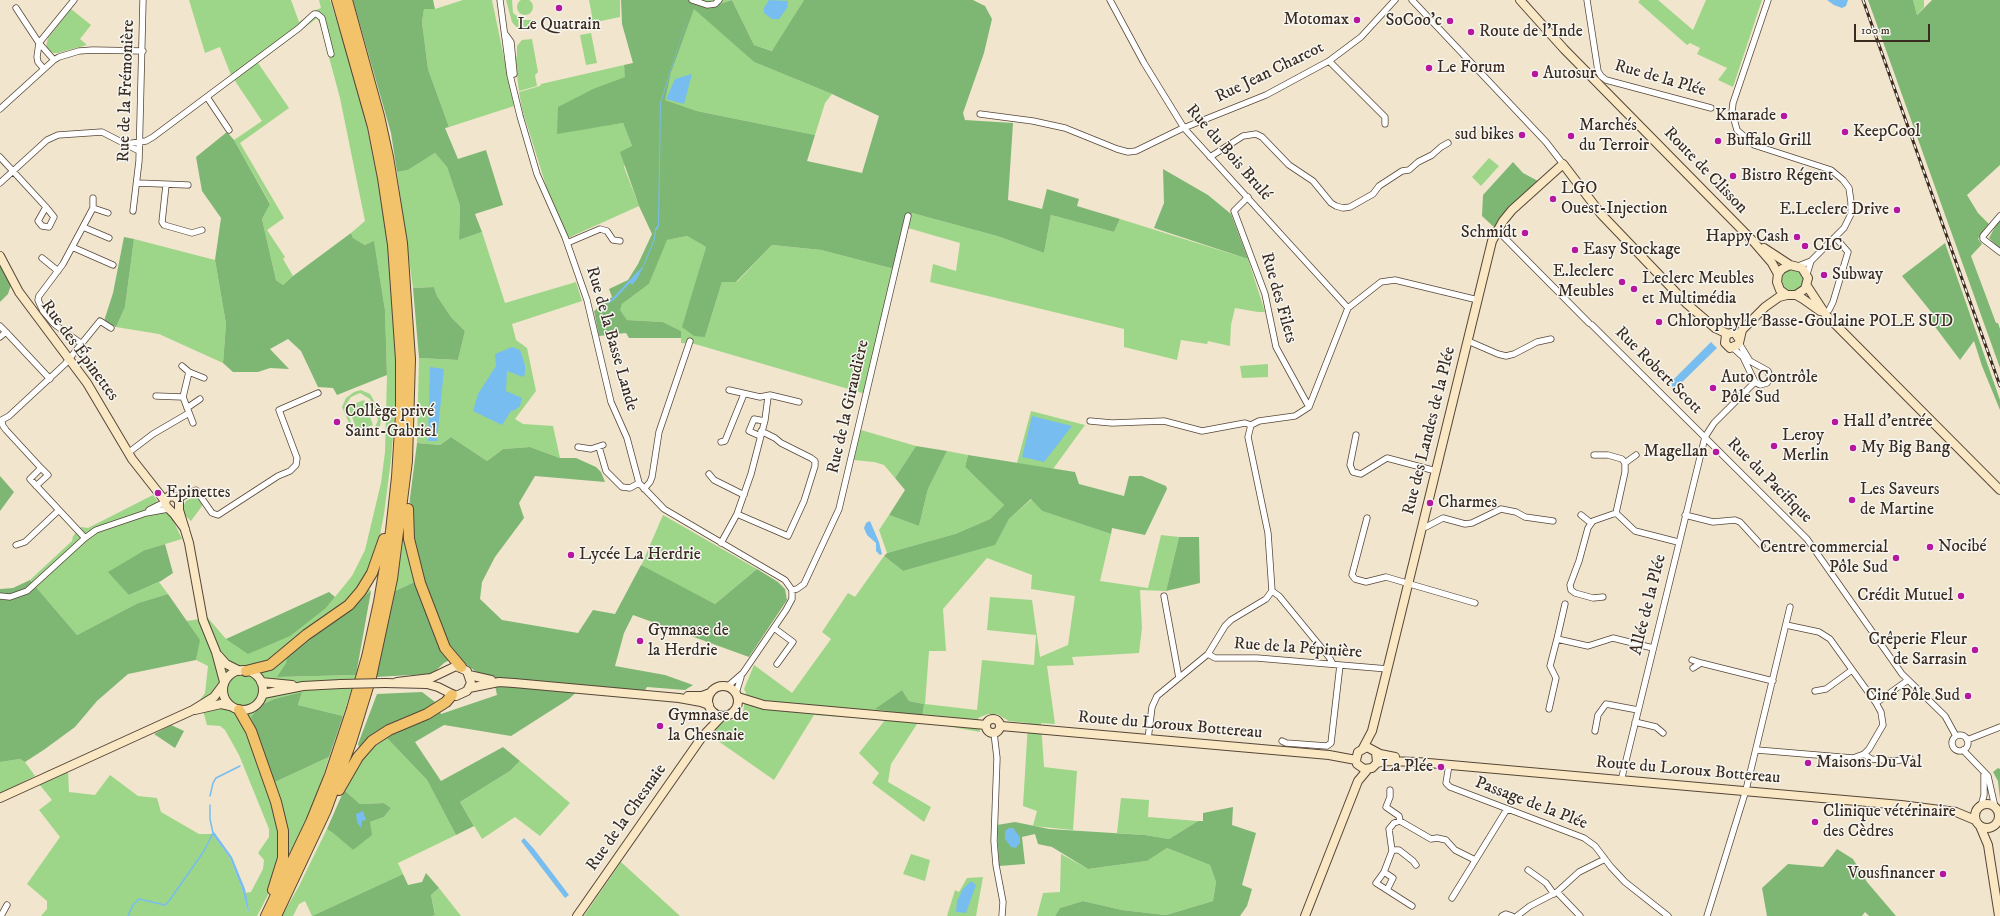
<!DOCTYPE html>
<meta charset="utf-8">
<style>
body{margin:0}
#map{position:relative;width:2000px;height:916px;overflow:hidden;background:#f1e5cd;font-family:"IM FELL DW Pica",serif}
canvas{display:block}
.scale{position:absolute;left:1854px;top:24px;width:76px;height:18px;box-sizing:border-box;border:2px solid #3b2a1e;border-top:0;padding-left:5px;font-size:12px;line-height:14px;white-space:nowrap;color:#3b2a1e;-webkit-text-stroke:3px #f6f6f2;paint-order:stroke}
</style>
<div id="map">
<canvas width="2000" height="916"></canvas>
<div class="scale">100 m</div>
</div>
<script>
const g = document.querySelector('canvas').getContext('2d');
g.lineJoin = 'round';
function paint(path, color) {
  g.fillStyle = color;
  g.fill(path, 'evenodd');
}
function poly(rows) {
  const path = new Path2D();
  for (const r of rows) {
    if (r.length === 3) {
      path.moveTo(r[0] + r[2], r[1]);
      path.arc(r[0], r[1], r[2], 0, 2 * Math.PI);
      continue;
    }
    path.moveTo(r[0], r[1]);
    for (let i = 2; i < r.length; i += 2) path.lineTo(r[i], r[i + 1]);
  }
  return path;
}
function trace(path, color, width, dash) {
  g.strokeStyle = color;
  g.lineWidth = width;
  g.lineCap = dash ? 'butt' : 'round';
  g.setLineDash(dash || []);
  g.stroke(path);
}
function label(font, color, halo, rows, align = 'center') {
  g.font = font + ' "IM FELL DW Pica",serif';
  g.lineWidth = 3;
  g.setLineDash([]);
  g.textBaseline = 'middle';
  g.strokeStyle = halo;
  g.fillStyle = color;
  for (const [text, x, y, turn = 0] of rows) {
    g.save();
    g.translate(x, y);
    g.rotate((+turn || 0) * Math.PI / 180);
    g.textAlign = isNaN(turn) ? turn : align;
    if (halo) g.strokeText(text, 0, 0);
    g.fillText(text, 0, 0);
    g.restore();
  }
}
paint(poly([
 [525,7,8],
 [189,0,291,0,299,22,316,10,321,8,319,0,330,0,361,99,379,186,388,237,394,314,396,398,391,460,384,514,376,556,362,584,371,591,327,625,286,663,278,677,356,675,343,716,298,705,302,692,274,699,263,704,258,711,275,782,329,757,318,792,291,856,279,857,268,895,257,916,41,916,47,909,47,901,27,884,60,837,39,810,52,800,39,784,68,771,69,792,95,795,110,775,138,796,157,798,161,812,199,834,212,834,230,858,242,889,248,912,249,910,245,893,251,892,263,869,264,860,258,853,269,837,269,829,239,755,225,730,220,726,207,725,200,700,205,693,208,666,196,660,199,640,186,621,208,618,226,639,326,608,352,576,365,550,381,483,385,452,387,375,385,310,374,242,365,245,353,238,351,233,365,221,340,98,320,24,317,18,258,63,289,108,240,143,284,218,267,230,285,257,283,259,293,276,283,285,276,280,262,219,270,203,234,140,262,121,231,75,220,47,205,53],
 [463,0,492,0,514,106,449,127,428,69,422,22,424,9,435,9],
 [506,0,512,0,513,13,522,20,531,20,533,23,530,28,519,30,512,22],
 [589,0,620,0,620,17,591,23,589,17,592,16],
 [700,0,804,0,773,51,754,45,732,0,709,7],
 [1640,0,1658,0,1693,30,1706,0,1762,0,1733,87,1718,80,1727,68,1697,54,1700,48,1690,43,1687,45,1638,2],
 [1913,0,1924,0,1924,7,1917,15],
 [694,8,754,62,832,94,825,103,815,135,697,111,664,100,671,73],
 [71,9,91,25,80,39,87,45,58,53,53,53,46,47,48,38],
 [591,33,597,63,586,65,580,35],
 [532,39,538,72,535,75,537,86,519,91,515,59,517,56,517,46,522,40],
 [624,65,626,77,595,88,557,133,623,123,632,146,624,167,639,206,568,238,548,192,522,109,519,92,540,86,541,84],
 [435,153,447,167,460,206,459,240,482,232,505,303,576,282,582,301,512,324,516,340,527,348,536,391,515,419,523,424,553,426,560,458,530,447,503,449,487,461,451,437,440,445,417,443,419,358,458,360,465,331,451,317,437,296,434,287,413,288,397,172,408,170],
 [1489,158,1499,166,1481,186,1472,177],
 [912,213,997,236,1044,253,1051,215,1114,232,1120,219,1248,259,1265,312,1258,312,1235,308,1231,325,1230,346,1208,341,1207,344,1181,340,1177,360,1124,347,1124,329,930,282,933,264,956,271,960,243,908,228],
 [687,236,706,247,700,268,705,337,722,282,737,282,772,245,821,250,898,270,869,395,695,344,681,343,681,331,663,322,627,320,619,310,622,304,649,284,666,240],
 [134,239,215,260,226,324,223,363,159,334,116,327,125,307],
 [1793,280,11],
 [1268,364,1268,377,1242,378,1240,366],
 [361,390,370,394,373,399,381,419,380,426,376,431,361,436,353,432,342,407,346,398,354,392],
 [360,393,370,399,378,420,374,430,362,433,354,430,345,406,351,397],
 [364,400,373,425,357,431,348,406],
 [1031,411,1085,425,1053,469,1017,463],
 [861,430,916,446,895,478,884,465,874,462,854,460],
 [947,451,968,455,965,467,1004,505,990,519,955,534,887,553,879,530,889,515,919,526,928,489],
 [153,495,166,513,171,516,182,539,145,550,129,595,159,582,168,594,138,603,77,635,30,580,72,541,73,536,81,527,88,528],
 [195,496,202,502,202,506,191,521,184,514,183,507,186,501],
 [410,498,412,533,421,579,395,591,404,523],
 [1032,499,1042,511,1111,534,1100,581,1148,588,1161,535,1179,537,1166,591,1140,590,1142,628,1139,653,1072,657,1074,665,1047,666,1055,724,1041,723,1044,767,1077,771,1073,830,1033,826,1037,811,1023,806,1028,723,1009,721,997,714,988,714,978,718,980,732,919,721,891,764,888,782,931,807,924,822,872,783,879,773,859,753,885,720,814,715,774,780,711,736,721,721,733,720,743,712,746,693,744,689,754,665,792,693,831,639,822,632,848,593,855,597,884,556,903,571,994,545,1009,519],
 [987,558,1032,575,1031,589,1075,596,1068,645,1040,657,1032,600,990,597,987,630,1036,635,1034,665,982,660,977,710,925,704,929,651,946,651,943,609],
 [902,690,909,701,924,704,876,709],
 [663,515,750,565,757,569,715,604,641,566],
 [386,737,427,780,456,835,398,863,403,874,312,916,305,901,299,904,293,916,282,916,299,886,327,829,332,831,353,850,370,822,384,817,391,808,384,803,360,804,344,790,362,757],
 [20,759,25,762,35,776,0,794,0,762],
 [520,761,570,803,540,836,515,817,482,839,460,802,510,771],
 [1121,798,1149,800,1148,817,1198,821,1169,839,1145,835,1117,833],
 [1167,848,1210,865,1216,882,1213,901,1166,915,1122,910,1083,901,1060,908,1055,916,1037,916,1043,893,1060,892,1061,854,1088,869,1147,861],
 [911,854,930,860,925,881,903,874],
 [621,862,680,916,584,916],
 [983,877,976,916,947,916,955,890,959,892,967,878],
 [439,888,461,916,432,916,435,914,431,895]
]), '#9dd688');
paint(poly([
 [353,0,433,0,435,9,424,9,422,22,428,69,449,127,445,128,458,159,486,150,503,205,475,214,482,232,459,240,460,206,447,167,435,153,408,170,397,172,391,133],
 [621,0,700,0,709,7,732,0,754,45,772,51,804,0,973,0,985,6,992,19,984,53,963,113,965,120,1013,123,1008,200,1042,209,1047,189,1079,199,1077,206,1120,219,1114,232,1051,215,1044,253,997,236,912,213,898,270,821,250,772,245,736,282,722,282,705,337,694,336,682,327,706,247,687,236,667,240,649,284,622,304,620,310,627,320,663,322,681,331,681,338,629,338,626,333,599,336,594,311,612,297,609,289,628,280,638,264,652,234,639,206,620,152,632,146,623,123,557,134,558,107,595,88,625,77,624,65,633,63,622,24],
 [694,9,754,62,832,94,879,116,862,173,807,161,815,135,697,111,665,100,671,73],
 [1868,0,1913,0,1917,15,1932,0,2000,0,2000,165,1967,195,1978,213,1989,224,1978,239,1982,244,1971,256,1996,323,1998,323,2000,329,2000,368],
 [227,132,234,140,270,204,262,219,276,280,283,285,293,276,351,233,353,238,365,245,374,241,385,310,387,375,337,395,333,388,318,387,301,351,288,339,270,349,289,369,270,368,258,372,233,372,223,363,226,324,215,260,221,218,202,191,196,157],
 [1513,162,1523,173,1538,181,1507,212,1495,228,1482,216,1483,195],
 [1163,169,1208,195,1231,214,1248,259,1154,228,1164,203],
 [2000,218,2000,249,1989,238],
 [124,237,134,239,125,307,116,327,104,321,113,293],
 [1945,243,2000,400,2000,410,1982,366,1974,341,1960,360,1930,320,1932,313,1902,276],
 [0,263,11,285,8,294,0,302],
 [434,287,437,296,451,317,465,331,458,360,419,358,413,288],
 [451,437,487,461,503,449,530,447,560,458,576,458,596,467,601,472,605,482,535,476,519,503,524,518,495,557,482,582,480,599,502,620,578,633,593,610,615,614,641,565,715,604,757,569,778,582,785,589,787,600,749,657,633,615,624,633,615,666,665,675,693,685,685,690,647,687,643,693,583,686,569,699,511,736,444,725,415,742,441,781,503,747,520,761,510,771,460,802,474,826,456,835,427,780,386,737,362,757,358,744,377,694,422,692,435,702,441,714,497,695,493,676,478,673,455,657,444,663,432,674,375,677,395,591,421,579,412,533,410,498,417,443,440,445],
 [916,446,947,451,928,489,919,526,889,515,905,490,895,478],
 [968,455,1075,472,1079,484,1124,496,1129,476,1142,476,1166,486,1167,489,1145,535,1112,528,1111,534,1042,511,1031,499,1009,519,995,545,903,571,884,556,887,553,955,534,990,519,1004,505,965,467],
 [0,476,14,492,0,511],
 [1179,537,1199,537,1200,583,1166,591],
 [165,544,173,573,161,581,129,595,108,572,145,550],
 [30,580,77,635,138,603,168,594,200,640,196,660,128,674,97,701,75,727,45,749,25,762,20,759,0,762,0,589,13,588],
 [371,591,356,675,277,677,286,663,288,655],
 [329,592,335,597,326,608,290,636,248,654,226,639],
 [902,690,909,701,924,704,922,716,875,709],
 [302,692,298,705,343,716,329,757,275,782,251,717,263,704,274,699],
 [171,725,184,731,175,748,154,734],
 [1998,768,2000,769,2000,799,1998,781,1993,772],
 [344,790,360,804,384,803,391,808,384,817,370,822,372,835,353,850,332,832,327,829],
 [1233,807,1232,825,1256,833,1242,885,1252,889,1247,906,1240,916,1055,916,1060,908,1083,901,1122,910,1166,915,1213,901,1216,882,1210,865,1167,848,1147,861,1088,869,1052,847,1038,844,1035,834,1022,837,1025,864,999,866,997,825,1015,822,1049,829,1145,835,1169,839,1198,821,1203,821,1203,813],
 [1837,849,1853,859,1867,882,1896,916,1869,916,1865,912,1862,916,1767,916,1762,888,1788,864,1823,867],
 [426,873,439,888,431,895,435,915,432,916,312,916,403,874,408,885,422,882]
]), '#7eb774');
paint(poly([
 [769,0,788,1,787,8,779,19,772,19,764,13,764,8],
 [1827,0,1848,0,1846,6,1842,8,1834,5],
 [691,5,661,103,659,225,658,229,656,230,655,239,647,259,637,279,632,285,630,283,614,300,607,304,643,266,654,239,655,229,658,225,660,103],
 [692,74,684,104,666,99,675,79],
 [1711,342,1717,348,1676,388,1673,388,1671,382],
 [512,347,520,350,525,365,525,374,523,377,507,371,506,391,522,398,520,406,515,410,511,411,502,425,473,411,478,394,496,366,495,354],
 [430,367,444,369,437,441,428,441],
 [1032,416,1072,426,1044,462,1022,457],
 [870,521,879,542,882,554,880,555,876,551,876,543,867,535,864,528,866,523],
 [363,811,366,820,362,821,361,828,357,822,356,814],
 [1009,828,1013,828,1020,837,1020,843,1016,848,1011,847,1005,839,1005,831],
 [214,832,232,857,245,889,249,910,248,912,242,889,230,858,212,834],
 [524,838,534,849,569,895,565,898,521,841],
 [971,881,976,885,966,913,956,912,957,901,963,889]
]), '#78bdef');
trace(poly([
 [210,796,213,783,216,778,240,766],
 [128,916,133,905,139,899,165,905,169,901,204,851,213,833,210,819,210,805]
]), '#78bdef', 1.5);
const street = poly([
 [500,0,510,75,520,116,537,174,565,237,587,300,611,402,627,438,639,483,664,509,785,580,792,590,792,599,786,610,743,673,728,686],
 [692,0,707,5,715,4,719,0],
 [1110,0,1144,63,1184,128,1348,308],
 [1412,0,1546,142,1563,164],
 [1587,0,1598,71,1601,76,1606,80,1711,108],
 [1768,0,1733,103,1732,112,1737,130,1754,145,1831,170,1843,180,1849,188,1851,202,1851,214,1844,228,1811,261,1798,266],
 [16,8,39,43,74,0],
 [506,35,511,42,514,74],
 [1329,61,1385,117,1385,124],
 [44,69,38,62,37,57,39,43,54,60],
 [207,97,229,130],
 [0,109,54,60,59,57,79,51,93,50,143,51],
 [980,114,1033,121,1065,128,1117,149,1128,152,1136,151,1181,129,1266,95,1329,61,1361,37,1395,0],
 [126,144,146,141,153,137,299,28,314,14,317,14,322,18,331,54],
 [0,157,46,207],
 [1210,157,1243,136,1256,134,1262,137,1289,165,1313,181,1331,203,1336,206,1343,208,1350,207,1373,194,1379,186,1402,171,1409,170,1418,162,1432,155,1441,147,1448,143],
 [0,183,47,140,58,135,102,132,139,151],
 [138,183,188,185],
 [166,185,162,222,164,225,192,233,202,230],
 [1248,197,1234,211,1265,294,1276,347,1309,407],
 [46,207,54,217,49,227,42,226,38,221,46,207],
 [93,208,108,213],
 [133,211,139,161,143,0],
 [2000,216,1983,236,1983,239,2000,252],
 [83,227,109,238],
 [1497,230,1589,323],
 [567,243,600,229,607,231,613,240,620,241],
 [72,247,113,265],
 [42,258,58,271],
 [1807,274,1811,261],
 [1829,310,1833,302,1848,252,1835,237],
 [1592,325,1807,539,1902,674,1945,716,1956,736],
 [0,326,6,332,0,337],
 [6,332,50,379],
 [1468,341,1498,354,1506,356,1514,354,1537,342,1551,339],
 [82,344,54,324,43,311,38,300,39,296,63,264,93,208,93,198],
 [1733,348,1743,357,1755,382,1760,385,1767,383,1770,378,1768,371,1750,361,1739,343],
 [182,366,189,372,183,397],
 [189,372,204,378],
 [729,390,760,397,770,395,799,402],
 [156,396,183,397,193,423],
 [187,408,200,399],
 [0,421,9,416,65,364,100,321,111,328],
 [1090,421,1112,423,1164,421,1202,431,1245,423,1251,425],
 [2,422,3,426,6,430,41,468,30,479,85,538],
 [1356,435,1350,465,1353,472,1361,474,1387,458,1436,471],
 [760,436,749,431,754,419,764,421],
 [721,442,725,441,744,394],
 [578,447,591,449,603,445],
 [599,447,606,471,622,487,630,488,639,483],
 [128,453,153,434,189,413],
 [1594,455,1608,455,1622,459,1625,463,1625,472,1616,513],
 [1625,463,1636,455],
 [709,474,714,480,744,495],
 [36,486,48,475,41,468],
 [644,489,650,482,652,477,659,432,690,341],
 [178,499,196,490,212,513,218,515,278,476,290,471,296,465,297,458,279,410,318,393],
 [149,510,165,502],
 [737,514,788,536,804,501,815,466,815,461,811,458,781,443,775,438,761,431],
 [1581,515,1591,523],
 [1685,515,1713,522,1735,520,1740,522,1762,546],
 [1367,518,1352,575,1355,579,1366,582,1386,577,1475,603],
 [1422,527,1426,527,1443,518,1465,524,1472,523,1501,509,1516,512,1525,517,1553,521],
 [721,543,737,514,751,474,765,420,768,397],
 [16,545,25,542,59,510],
 [792,590,797,589,804,584,839,509,908,216],
 [1272,591,1279,596,1329,657,1333,664],
 [0,596,10,597,27,591,85,538,96,530,146,513,168,509],
 [1164,596,1179,678],
 [1603,597,1593,598,1575,593,1571,590,1570,585,1579,561,1588,528,1593,521,1616,513,1635,531,1678,542],
 [774,628,793,642,777,664],
 [1557,639,1565,604],
 [1208,654,1215,658,1257,658,1388,669],
 [1692,660,1701,663],
 [1693,668,1701,663,1773,681],
 [1815,691,1826,689,1852,670],
 [736,693,741,677],
 [1876,703,1908,680],
 [1549,709,1556,678,1550,666,1557,639,1588,646,1613,638,1653,648],
 [1635,722,1656,727,1663,733],
 [1595,731,1598,715,1606,704,1638,710],
 [994,733,997,758,994,841,996,865,1003,902,1002,916],
 [1960,743,8],
 [1148,739,1152,707,1157,696,1208,654,1225,626,1231,620,1266,599,1272,591,1268,533,1248,437,1251,425,1259,421,1295,416,1309,407,1348,308,1381,282,1395,280,1478,300],
 [1967,740,2000,727],
 [1282,741,1286,743,1327,746,1331,743,1340,665],
 [1757,750,1853,758,1864,754,1869,749,1883,725,1881,712,1876,703,1830,639,1819,632,1786,625],
 [1963,750,1988,776,1995,807],
 [1864,754,1871,759,1895,761,1910,758],
 [1449,765,1446,783,1450,787,1584,838,1595,846,1611,867,1625,882,1668,916],
 [1621,781,1705,437,1714,423,1755,382],
 [1390,790,1390,797,1386,807,1399,816,1400,821],
 [1981,806,1984,795,1984,772],
 [1392,850,1399,850,1413,861,1416,865],
 [1528,870,1546,883,1554,894],
 [1384,872,1393,878,1387,890],
 [1557,892,1580,916],
 [1452,898,1507,809],
 [1412,906,1376,883,1384,872,1392,851,1389,829,1394,823,1400,821,1431,839,1437,838,1446,840,1455,850,1475,860],
 [1,916,7,905],
 [1502,916,1506,914,1512,916],
 [1517,916,1530,906,1557,892,1579,872,1605,859],
 [1707,916,1746,790,1790,607]
]);
const secondary = poly([
 [1520,0,1564,49,1753,241,1772,263,1778,274],
 [1764,248,1790,265],
 [0,256,19,292,87,383,132,459,165,501],
 [1807,286,1826,315,2000,490],
 [1796,295,1805,289,1808,278,1802,268,1790,265,1782,269,1778,274,1777,282,1780,290,1787,295,1796,295,1803,299,1820,311],
 [1739,339,1735,333,1731,333,1726,335,1725,343,1730,348,1737,345,1739,343,1742,330,1765,307,1779,297,1787,295],
 [185,529,174,514,166,506,165,501,169,496,175,497,179,501,179,510,189,543,203,620,216,652,224,682],
 [218,655,226,664,240,671],
 [243,690,20],
 [469,675,491,680],
 [261,682,292,685],
 [385,683,427,684,438,687,456,696,467,691,471,683,467,671,456,666,431,678,397,682],
 [723,701,15],
 [469,688,499,682,514,683,679,698,701,702,709,705],
 [263,694,303,686,341,684],
 [688,696,702,696,710,693],
 [738,697,764,705,986,725],
 [195,710,221,704,230,706],
 [993,726,7],
 [1001,726,1329,755,1356,760],
 [1363,748,1372,731,1382,691,1492,241,1503,221,1512,210,1563,164,1601,214,1687,304,1715,328,1728,334],
 [1376,752,1377,763,1372,768,1364,769,1357,764,1356,760,1358,752,1367,747,1380,754,1395,757],
 [1377,763,1385,761,1417,762,1901,805,1956,812,1975,820],
 [0,798,193,710,214,697,223,685],
 [1987,816,12],
 [1980,826,1988,845,1999,916],
 [577,916,702,737,722,716],
 [1305,916,1358,781,1368,769]
]);
const highway = poly([
 [408,509,409,539,420,583,445,648,461,667],
 [246,671,270,665,306,635,349,605,361,591,372,573,384,539],
 [239,710,251,731,276,802,283,831,283,858,273,890],
 [339,790,358,757,372,741,389,730,427,714,446,702,452,695],
 [266,916,311,822,330,775,352,709,367,657,379,602,391,531,397,477,401,413,401,360,393,245,383,178,373,127,337,0],
 [276,916,326,810,351,742,371,677,392,579,407,461,410,359,402,243,388,157,379,116,347,0]
]);
trace(street, '#564638', 7);
trace(secondary, '#564638', 10);
trace(highway, '#564638', 12);
trace(street, '#fff', 5.5);
trace(secondary, '#fae7c3', 8);
trace(highway, '#f2c36a', 10);
const rail = poly([
 [1863,0,2000,386]
]);
trace(rail, '#3b2a1e', 3);
trace(rail, '#f6f6f2', 1.5, [4.5]);
const secondaryBridge = poly([
 [341,684,385,683]
]);
trace(secondaryBridge, '#564638', 10, []);
trace(secondaryBridge, '#fae7c3', 8);
for (const [x, y, r, color] of [
 [559,8,4,"#b5179e"],
 [1357,20,4,"#b5179e"],
 [1450,21,4,"#b5179e"],
 [1471,32,4,"#b5179e"],
 [1429,68,4,"#b5179e"],
 [1535,74,4,"#b5179e"],
 [1784,116,4,"#b5179e"],
 [1845,132,4,"#b5179e"],
 [1522,135,4,"#b5179e"],
 [1571,136,4,"#b5179e"],
 [1718,141,4,"#b5179e"],
 [1733,176,4,"#b5179e"],
 [1553,199,4,"#b5179e"],
 [1897,210,4,"#b5179e"],
 [1525,233,4,"#b5179e"],
 [1797,237,4,"#b5179e"],
 [1805,246,4,"#b5179e"],
 [1575,250,4,"#b5179e"],
 [1824,275,4,"#b5179e"],
 [1622,282,4,"#b5179e"],
 [1634,289,4,"#b5179e"],
 [1659,322,4,"#b5179e"],
 [1713,388,4,"#b5179e"],
 [337,422,4,"#b5179e"],
 [1835,422,4,"#b5179e"],
 [1774,446,4,"#b5179e"],
 [1853,448,4,"#b5179e"],
 [1716,452,4,"#b5179e"],
 [158,493,4,"#b5179e"],
 [1852,500,4,"#b5179e"],
 [1430,503,4,"#b5179e"],
 [1930,547,4,"#b5179e"],
 [571,555,4,"#b5179e"],
 [1896,558,4,"#b5179e"],
 [1961,596,4,"#b5179e"],
 [640,641,4,"#b5179e"],
 [1975,650,4,"#b5179e"],
 [1968,696,4,"#b5179e"],
 [660,726,4,"#b5179e"],
 [1808,763,4,"#b5179e"],
 [1441,767,4,"#b5179e"],
 [1815,822,4,"#b5179e"],
 [1943,874,4,"#b5179e"]
]) {
  const dot = new Path2D();
  dot.arc(x, y, r, 0, 2 * Math.PI);
  g.fillStyle = color;
  g.fill(dot);
  trace(dot, '#f6f6f2', 1.5);
}
label('17px', '#3b2a1e', '#f6f6f2', [
 ["Motomax",1349,20,"right"],
 ["SoCoo'c",1442,21,"right"],
 ["Le Quatrain",559,25,"center"],
 ["Route de l'Inde",1479,32],
 ["Le Forum",1437,68],
 ["Autosur",1543,74],
 ["Kmarade",1776,116,"right"],
 ["Marchés",1579,126],
 ["du Terroir",1579,146],
 ["KeepCool",1853,132],
 ["sud bikes",1514,135,"right"],
 ["Buffalo Grill",1726,141],
 ["Bistro Régent",1741,176],
 ["LGO",1561,189],
 ["Ouest-Injection",1561,209],
 ["E.Leclerc Drive",1889,210,"right"],
 ["Schmidt",1517,233,"right"],
 ["Happy Cash",1789,237,"right"],
 ["CIC",1813,246],
 ["Easy Stockage",1583,250],
 ["E.leclerc",1614,272,"right"],
 ["Meubles",1614,292,"right"],
 ["Subway",1832,275],
 ["Leclerc Meubles",1642,279],
 ["et Multimédia",1642,299],
 ["Chlorophylle Basse-Goulaine POLE SUD",1667,322],
 ["Auto Contrôle",1721,378],
 ["Pôle Sud",1721,398],
 ["Collège privé",345,412],
 ["Saint-Gabriel",345,432],
 ["Hall d'entrée",1843,422],
 ["Leroy",1782,436],
 ["Merlin",1782,456],
 ["My Big Bang",1861,448],
 ["Magellan",1708,452,"right"],
 ["Les Saveurs",1860,490],
 ["de Martine",1860,510],
 ["Epinettes",166,493],
 ["Charmes",1438,503],
 ["Nocibé",1938,547],
 ["Centre commercial",1888,548,"right"],
 ["Pôle Sud",1888,568,"right"],
 ["Lycée La Herdrie",579,555],
 ["Crédit Mutuel",1953,596,"right"],
 ["Gymnase de",648,631],
 ["la Herdrie",648,651],
 ["Crêperie Fleur",1967,640,"right"],
 ["de Sarrasin",1967,660,"right"],
 ["Ciné Pôle Sud",1960,696,"right"],
 ["Gymnase de",668,716],
 ["la Chesnaie",668,736],
 ["Maisons Du Val",1816,763],
 ["La Plée",1433,767,"right"],
 ["Clinique vétérinaire",1823,812],
 ["des Cèdres",1823,832],
 ["Vousfinancer",1935,874,"right"]
], 'left');
label('17px', '#3b2a1e', '#f6f6f2', [
 ["Rue Jean Charcot",1270,73,-26],
 ["Rue de la Plée",1660,79,16],
 ["Rue de la Frémonière",127,91,-88],
 ["Rue du Bois Brulé",1228,153,49],
 ["Route de Clisson",1705,171,46],
 ["Rue des Filets",1278,298,74],
 ["Rue de la Basse Lande",611,339,74],
 ["Rue des Épinettes",79,351,54],
 ["Rue Robert Scott",1658,371,45],
 ["Rue de la Giraudière",849,407,-77],
 ["Rue des Landes de la Plée",1430,431,-76],
 ["Rue du Pacifique",1769,481,45],
 ["Allée de la Plée",1649,605,-76],
 ["Rue de la Pépinière",1298,649,4],
 ["Route du Loroux Bottereau",1170,726,5],
 ["Route du Loroux Bottereau",1688,771,5],
 ["Passage de la Plée",1531,804,21],
 ["Rue de la Chesnaie",627,818,-55]
]);
</script>
